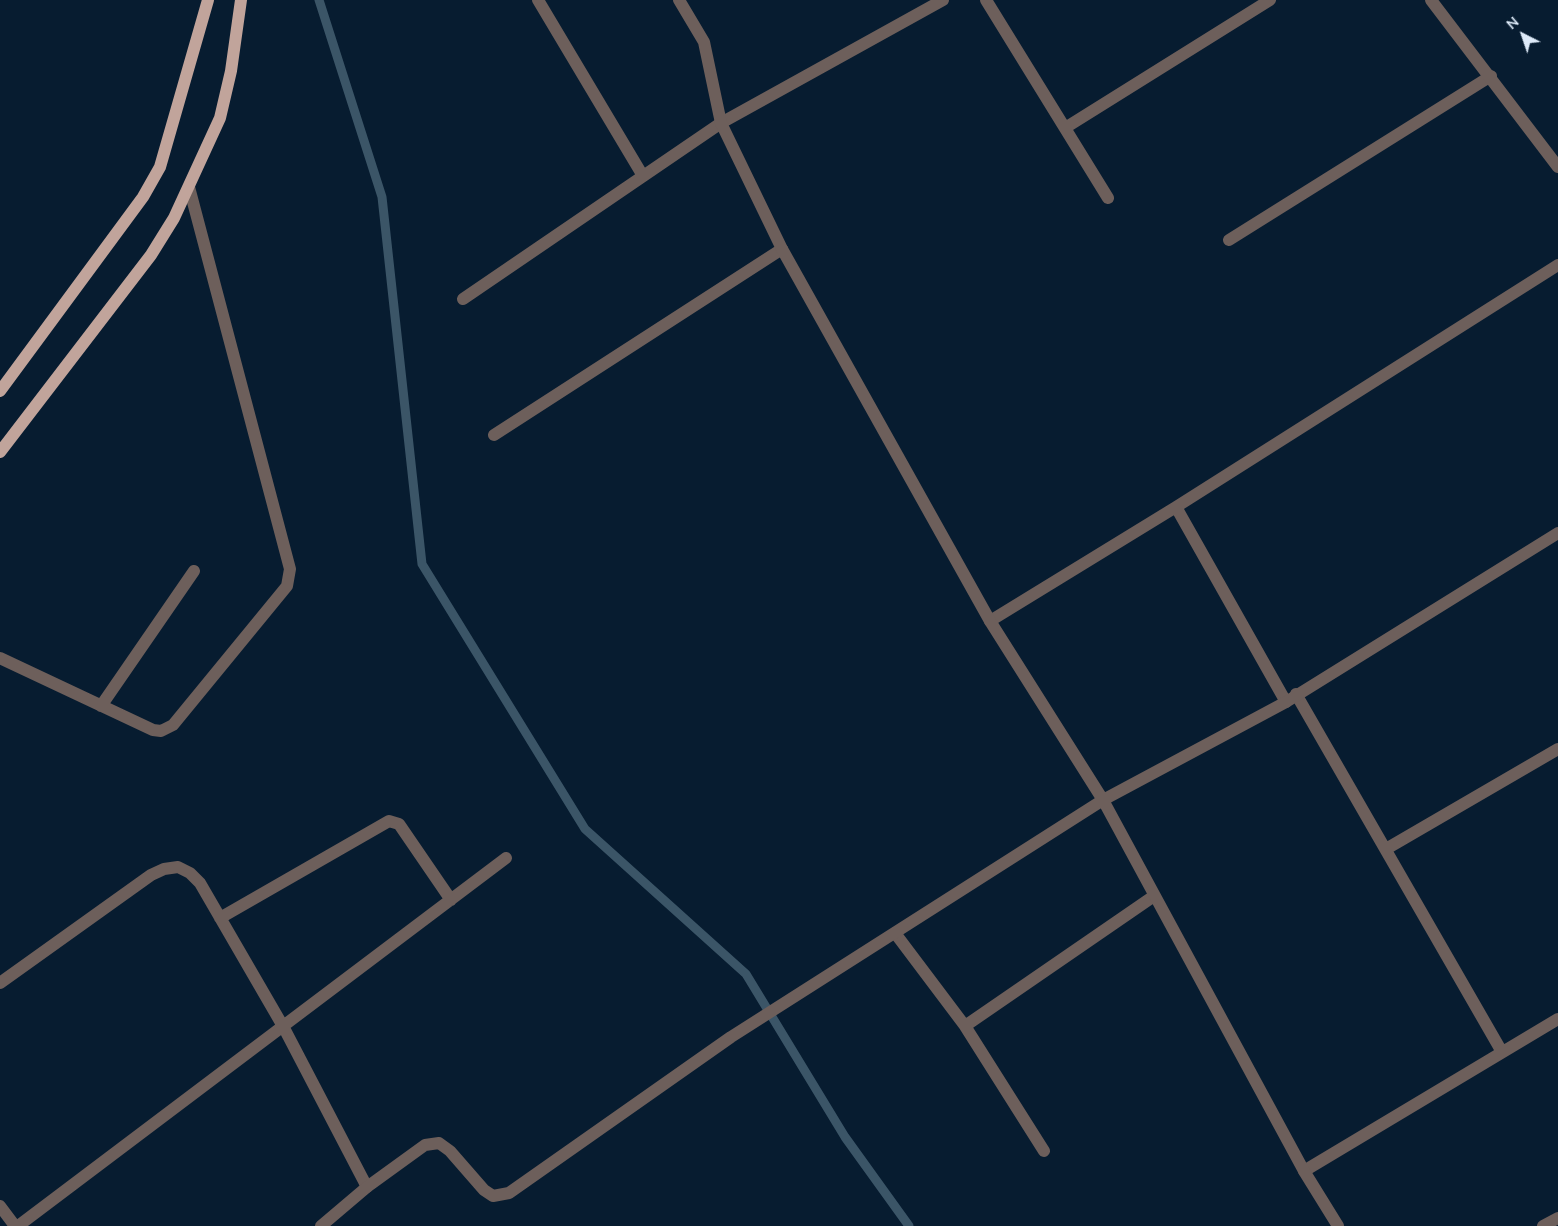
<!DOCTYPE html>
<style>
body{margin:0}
#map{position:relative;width:1558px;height:1226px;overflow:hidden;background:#071c30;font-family:"Nunito Sans",sans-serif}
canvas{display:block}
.north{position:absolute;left:1498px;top:10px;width:50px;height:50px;-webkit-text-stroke:4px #071c30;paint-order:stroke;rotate:319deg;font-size:14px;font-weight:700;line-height:20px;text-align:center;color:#ddeaf8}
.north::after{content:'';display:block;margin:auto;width:18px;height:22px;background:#ddeaf8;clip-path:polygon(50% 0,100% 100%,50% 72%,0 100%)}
</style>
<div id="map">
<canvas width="1558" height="1226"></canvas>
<div class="north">N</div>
</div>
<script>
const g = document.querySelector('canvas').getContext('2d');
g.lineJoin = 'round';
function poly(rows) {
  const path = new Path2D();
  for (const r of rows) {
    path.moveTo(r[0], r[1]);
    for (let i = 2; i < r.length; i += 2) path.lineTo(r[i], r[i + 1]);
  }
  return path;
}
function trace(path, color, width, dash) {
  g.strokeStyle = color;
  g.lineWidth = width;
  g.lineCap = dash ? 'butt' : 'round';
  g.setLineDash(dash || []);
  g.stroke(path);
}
trace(poly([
 [319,0,382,197,422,564,585,829,746,974,845,1137,909,1226]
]), '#3b5567', 9);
trace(poly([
 [538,0,643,176],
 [986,0,1108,198],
 [1065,128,1270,0],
 [1229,240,1491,76],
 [463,299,721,123,943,0],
 [494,435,782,249],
 [1176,507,1286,702],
 [990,621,1176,507,1558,265],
 [0,658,153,730,161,731,173,725,287,586,290,569,189,187],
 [1296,694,1502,1052],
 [101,706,194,571],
 [1386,849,1558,749],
 [220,918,389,821,399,824,451,900],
 [895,933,965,1026,1044,1151],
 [0,983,151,875,164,869,178,867,190,873,200,883,284,1028,367,1187],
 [965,1026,1154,896],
 [1304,1171,1558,1019],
 [18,1226,506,858],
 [1543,1226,1558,1218]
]), '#6d5f5b', 12);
trace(poly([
 [679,0,704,42,721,123,782,249,990,621,1103,800,1304,1171,1338,1226],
 [1431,0,1558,167],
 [0,1206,15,1226],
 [321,1226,367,1187,425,1145,439,1143,450,1151,484,1190,493,1196,509,1193,731,1037,1103,800,1286,702,1558,533]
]), '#6d5f5b', 12);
trace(poly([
 [0,391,143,197,160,167,208,0],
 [0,452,151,255,174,218,220,118,231,71,241,0]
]), '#c1a49b', 12);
</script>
